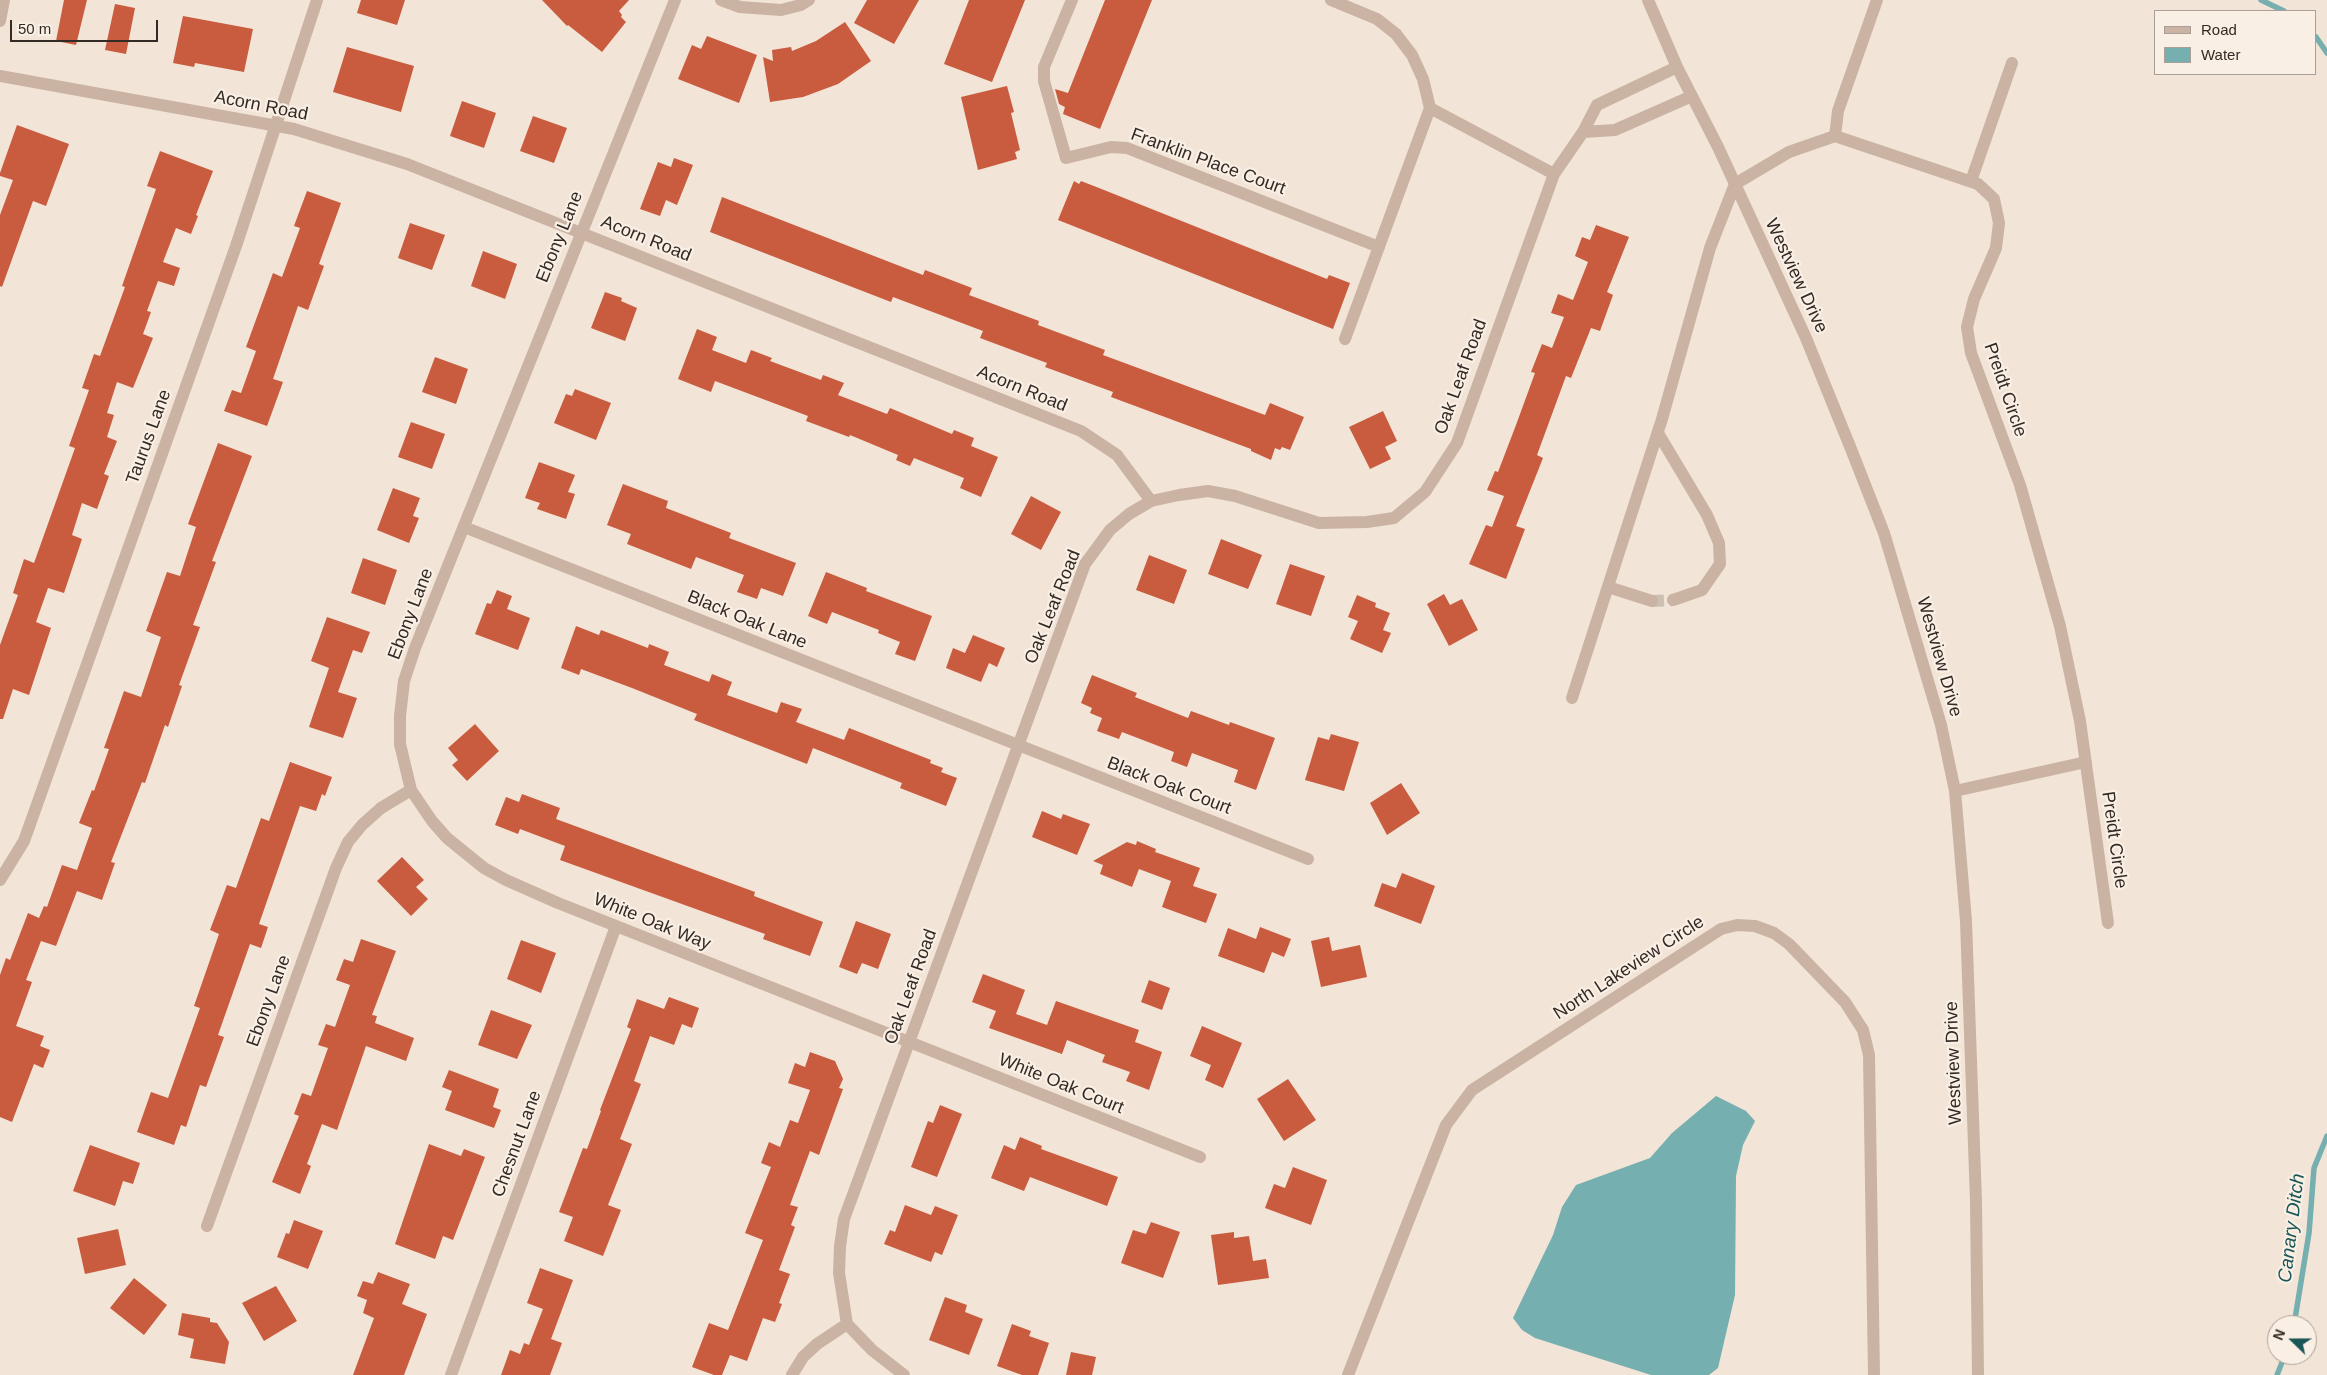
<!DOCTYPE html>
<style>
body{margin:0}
#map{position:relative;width:2327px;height:1375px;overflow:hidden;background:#f2e4d7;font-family:Helvetica,sans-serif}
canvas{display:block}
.legend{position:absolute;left:2154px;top:10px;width:162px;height:65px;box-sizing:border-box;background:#f9efe4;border:1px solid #aaa098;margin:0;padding:6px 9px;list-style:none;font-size:15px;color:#342a25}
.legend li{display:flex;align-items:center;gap:10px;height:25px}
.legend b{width:25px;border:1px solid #aaa098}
.north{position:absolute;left:2267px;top:1315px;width:50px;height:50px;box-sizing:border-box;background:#f9efe4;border:1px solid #aaa098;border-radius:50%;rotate:292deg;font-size:14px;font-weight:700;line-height:20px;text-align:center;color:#342a25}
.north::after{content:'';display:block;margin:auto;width:18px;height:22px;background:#1a5557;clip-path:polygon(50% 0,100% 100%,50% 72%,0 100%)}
.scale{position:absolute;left:10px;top:20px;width:148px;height:22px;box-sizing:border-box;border:2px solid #342a25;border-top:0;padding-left:6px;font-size:15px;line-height:18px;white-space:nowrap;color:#342a25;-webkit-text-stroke:4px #f9efe4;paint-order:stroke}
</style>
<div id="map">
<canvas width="2327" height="1375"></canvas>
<ul class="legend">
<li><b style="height:6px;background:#cab3a3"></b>Road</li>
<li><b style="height:14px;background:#76afaf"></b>Water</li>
</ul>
<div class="north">N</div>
<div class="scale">50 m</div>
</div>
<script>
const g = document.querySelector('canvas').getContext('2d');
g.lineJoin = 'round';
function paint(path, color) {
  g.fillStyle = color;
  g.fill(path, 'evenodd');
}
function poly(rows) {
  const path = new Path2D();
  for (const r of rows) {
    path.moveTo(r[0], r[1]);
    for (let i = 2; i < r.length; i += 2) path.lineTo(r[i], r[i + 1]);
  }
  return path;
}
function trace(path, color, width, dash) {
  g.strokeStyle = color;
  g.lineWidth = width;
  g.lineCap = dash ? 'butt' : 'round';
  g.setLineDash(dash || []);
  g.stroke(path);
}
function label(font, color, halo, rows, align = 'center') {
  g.font = font + ' Helvetica,sans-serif';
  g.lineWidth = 4.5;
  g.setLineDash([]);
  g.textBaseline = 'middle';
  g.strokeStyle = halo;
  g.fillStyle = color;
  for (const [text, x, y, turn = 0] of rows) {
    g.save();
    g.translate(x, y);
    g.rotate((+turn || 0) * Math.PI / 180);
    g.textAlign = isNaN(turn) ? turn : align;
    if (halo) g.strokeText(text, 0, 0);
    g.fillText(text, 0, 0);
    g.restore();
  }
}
paint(poly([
 [1716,1096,1746,1111,1755,1121,1743,1145,1736,1176,1735,1295,1718,1368,1709,1375,1651,1375,1535,1338,1522,1330,1513,1318,1553,1235,1562,1207,1576,1185,1650,1158,1672,1133]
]), '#76afaf');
trace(poly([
 [2261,0,2284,11],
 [2316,37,2327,53],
 [2294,1325,2309,1233,2314,1168,2327,1136],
 [2277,1375,2285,1355]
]), '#76afaf', 5.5);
paint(poly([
 [64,0,87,0,76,45,56,41],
 [361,0,405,0,397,25,357,13],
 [542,0,629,0,619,11,622,15,621,17,626,22,602,52,568,25,567,26],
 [867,0,919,0,894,44,854,23],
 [969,0,1025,0,992,82,944,64],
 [1105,0,1152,0,1100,129,1063,114,1065,107,1059,104,1055,89,1068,93],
 [115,4,135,8,126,54,105,50],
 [183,16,253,29,244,72,195,63,194,67,173,63],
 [845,22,871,61,838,84,803,97,770,102,763,57,773,61,772,50,791,47,792,51,816,41],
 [707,36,757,55,739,103,678,79,692,45,701,49],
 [347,47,414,66,401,112,333,92],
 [1007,86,1014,112,1011,113,1020,150,1015,152,1017,159,978,170,961,97],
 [462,101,496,113,484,148,450,136],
 [533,116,567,128,554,163,520,151],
 [17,125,69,144,46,206,33,201,2,287,0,286,0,215,13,180,0,176,0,173],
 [160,151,213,171,196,215,198,216,191,234,176,228,163,262,180,268,174,286,158,281,147,311,151,312,143,334,153,338,133,388,117,382,107,413,114,415,107,437,117,441,104,474,109,476,97,509,82,503,72,535,82,539,64,593,48,588,36,622,51,628,29,695,13,689,3,719,0,719,0,645,18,595,13,593,24,559,34,563,75,448,69,446,89,390,82,388,94,354,100,356,125,287,122,286,156,189,147,186],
 [674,158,693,165,677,205,666,200,660,216,640,209,658,162,671,167],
 [1074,181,1079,184,1081,181,1099,188,1327,279,1329,275,1350,283,1333,329,1058,220],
 [307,191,341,203,319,264,324,266,308,310,298,306,273,379,283,382,267,426,224,411,232,390,241,393,256,351,246,347,273,273,282,277,300,228,294,226],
 [722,197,923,275,925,270,972,288,969,295,1039,321,1038,325,1105,350,1103,355,1265,415,1270,403,1304,417,1290,450,1282,447,1280,450,1275,448,1271,460,1251,451,1251,449,1111,397,1113,392,1045,367,1047,363,980,338,983,331,893,297,891,302,710,232],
 [410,223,445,235,432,270,398,258],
 [1596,225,1629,237,1607,292,1613,295,1600,331,1591,328,1571,378,1566,376,1537,455,1543,458,1516,526,1525,529,1506,579,1469,564,1486,525,1492,527,1504,496,1487,490,1495,471,1498,472,1516,425,1535,373,1531,372,1542,344,1552,348,1564,317,1551,313,1558,294,1573,300,1588,262,1575,256,1582,237,1590,240],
 [483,251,517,264,505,299,471,286],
 [605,292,622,298,621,301,637,308,625,341,591,328],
 [697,329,717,337,712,350,746,363,751,350,772,358,770,361,821,380,823,375,844,383,838,395,887,414,890,408,952,434,954,430,974,438,971,446,998,457,981,497,960,488,964,478,914,458,910,466,896,460,898,455,850,435,849,437,806,421,808,416,715,381,711,392,678,379],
 [435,357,468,369,456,404,422,392],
 [575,389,611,403,596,440,554,423,566,394,572,396],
 [1383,411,1397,441,1385,447,1391,459,1370,469,1349,427],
 [411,422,445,434,432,469,398,457],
 [218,443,252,456,212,561,216,562,193,625,200,627,179,685,182,686,168,727,165,725,145,783,142,782,111,862,115,863,102,900,77,891,56,946,41,941,26,980,32,982,16,1026,44,1036,40,1046,50,1050,43,1068,34,1064,12,1122,0,1117,0,975,6,958,10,960,28,913,39,918,44,906,47,907,62,865,77,870,92,828,79,823,92,790,94,791,109,749,104,748,124,691,141,697,161,637,146,631,167,572,180,576,196,527,188,524],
 [539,462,575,475,568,492,575,494,566,519,537,509,540,503,525,498],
 [623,484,668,501,666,508,731,533,729,538,796,563,783,596,761,588,757,599,737,592,744,575,696,557,691,569,627,544,631,534,607,525],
 [393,488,420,498,413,516,419,518,409,543,377,530],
 [1031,496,1061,512,1041,550,1011,534],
 [1221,539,1262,555,1248,589,1208,574],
 [1149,555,1187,570,1174,604,1136,590],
 [363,558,397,570,385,605,351,593],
 [1290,564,1325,576,1311,616,1276,604],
 [826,572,867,588,866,591,932,616,915,661,895,654,900,642,878,633,879,630,832,612,827,624,808,616],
 [497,590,512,596,507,609,530,618,518,650,475,634,487,603,491,604],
 [1444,594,1450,605,1462,599,1478,630,1449,646,1427,604],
 [1357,595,1376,603,1375,607,1390,613,1383,630,1391,633,1382,653,1350,639,1358,621,1348,617],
 [327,617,370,632,362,653,353,650,338,692,357,698,343,738,309,727,329,668,311,661],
 [576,626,599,635,601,630,648,648,649,644,669,652,664,665,709,682,712,674,732,682,727,695,777,713,781,702,802,709,796,722,844,740,849,728,931,760,930,763,943,768,941,772,957,778,946,806,900,788,902,783,813,748,807,764,694,720,697,714,632,688,581,669,579,675,561,668],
 [973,635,1005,648,997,667,989,663,981,682,946,668,953,648,965,653],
 [1092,675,1137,693,1135,697,1188,718,1191,711,1229,725,1230,722,1275,738,1256,790,1234,782,1238,770,1192,753,1187,767,1171,761,1174,752,1122,732,1119,739,1097,731,1102,718,1090,713,1092,708,1081,703],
 [475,724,499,751,467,781,452,765,458,760,448,748],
 [1331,734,1359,742,1344,791,1305,780,1318,737,1329,740],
 [290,762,332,777,325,796,322,794,316,811,300,806,259,924,268,927,261,948,250,944,218,1035,224,1037,206,1087,200,1085,186,1127,181,1125,174,1145,137,1132,151,1092,168,1098,200,1008,194,1006,219,934,210,930,227,885,236,888,261,818,269,821],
 [1401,783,1420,813,1387,835,1370,803],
 [522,794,560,808,556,819,755,892,754,896,823,922,810,956,763,939,765,934,560,860,565,846,520,829,518,834,495,825,506,797,519,802],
 [1042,811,1061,819,1063,814,1090,824,1077,855,1032,837],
 [1137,841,1156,849,1155,852,1200,868,1193,886,1217,894,1206,923,1162,907,1171,881,1139,869,1132,887,1100,874,1103,865,1093,861,1127,842,1136,845],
 [402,857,424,880,416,887,428,899,411,916,377,881],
 [1402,873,1435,886,1421,924,1374,906,1382,883,1396,888],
 [856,921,891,934,878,969,862,963,857,974,839,967],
 [1260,927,1291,939,1284,957,1272,952,1264,973,1218,956,1228,928,1256,939],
 [1329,937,1332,951,1360,945,1367,977,1321,987,1311,941],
 [361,939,396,951,372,1015,377,1016,375,1023,414,1038,406,1061,366,1046,337,1130,322,1124,307,1164,311,1166,300,1194,272,1182,299,1116,294,1114,302,1093,311,1096,328,1048,318,1045,326,1024,335,1027,350,985,336,980,344,959,353,962],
 [521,940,556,953,541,993,507,979],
 [983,974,1025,990,1016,1014,1047,1025,1056,1001,1139,1030,1135,1042,1162,1052,1149,1090,1126,1081,1130,1072,1102,1062,1105,1055,1067,1040,1062,1054,989,1028,996,1011,972,1002],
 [1149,980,1170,988,1162,1010,1141,1002],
 [669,997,699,1008,692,1028,682,1024,674,1045,650,1036,634,1081,641,1084,620,1139,632,1144,608,1205,621,1210,603,1256,564,1241,573,1217,559,1212,583,1148,587,1149,601,1111,600,1110,631,1029,627,1027,637,999,664,1009],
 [491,1010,532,1025,517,1059,478,1045],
 [1202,1026,1242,1043,1223,1088,1205,1080,1211,1065,1190,1056],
 [810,1052,835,1061,843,1079,839,1088,843,1089,819,1155,810,1151,790,1205,798,1207,791,1225,795,1227,779,1270,790,1274,779,1303,782,1304,775,1322,763,1318,747,1361,730,1355,722,1375,714,1375,692,1367,709,1323,728,1330,763,1240,745,1233,771,1167,761,1163,769,1142,780,1147,790,1120,798,1123,810,1090,788,1083,795,1063,805,1067],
 [449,1070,499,1089,493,1107,501,1110,494,1128,445,1110,452,1091,442,1087],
 [1288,1079,1316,1120,1284,1141,1257,1099],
 [940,1105,962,1114,937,1177,911,1167,928,1121,933,1123],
 [1020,1137,1042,1146,1041,1149,1118,1177,1107,1206,1030,1177,1024,1191,991,1178,1004,1145,1015,1150],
 [429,1144,461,1156,464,1149,485,1157,453,1240,443,1236,435,1259,395,1244],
 [90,1145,140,1163,133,1184,123,1181,115,1206,73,1191],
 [1293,1167,1327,1180,1311,1225,1265,1208,1274,1184,1285,1188],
 [905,1205,931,1215,935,1206,958,1215,942,1255,935,1252,931,1262,884,1244,890,1230,895,1232],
 [294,1220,323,1231,308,1269,277,1257,286,1233,289,1234],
 [1151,1222,1180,1232,1163,1278,1121,1263,1133,1230,1146,1234],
 [118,1229,126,1265,85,1274,77,1238],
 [1234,1232,1234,1238,1249,1236,1253,1261,1266,1259,1269,1278,1218,1285,1211,1235],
 [540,1268,573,1280,551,1339,562,1343,550,1375,501,1375,510,1350,520,1354,524,1343,529,1345,543,1309,527,1303],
 [378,1272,410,1284,402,1304,427,1314,404,1375,353,1375,374,1318,363,1313,367,1300,357,1296,363,1281,373,1284],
 [134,1278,167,1305,144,1335,110,1308],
 [276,1286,297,1321,264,1341,242,1303],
 [945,1297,967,1305,965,1312,983,1319,969,1355,929,1340],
 [182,1313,210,1318,210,1322,217,1323,229,1342,225,1364,190,1358,194,1339,178,1335],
 [1012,1324,1031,1331,1029,1336,1049,1343,1038,1375,1022,1375,997,1366],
 [1071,1352,1096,1357,1092,1375,1066,1375]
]), '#c95b3e');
trace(poly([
 [1652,601,1673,600]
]), '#ccbfb3', 12, [12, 6]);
trace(poly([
 [721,0,740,7,781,10,801,5,809,0],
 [1072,0,1044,67,1044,81,1066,158,1111,147,1127,148,1379,247],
 [1331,0,1377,19,1396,34,1412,55,1423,79,1430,108,1554,174],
 [1648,0,1677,67,1718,147,1806,338,1851,449,1884,533,1941,725,1955,791,1966,921,1976,1201,1978,1375],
 [1877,0,1838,111,1835,136,1978,184,1994,199,1999,223,1996,248,1974,299,1967,327,1971,353,2020,485,2060,626,2080,721,2108,923],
 [0,21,4,0],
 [0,76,294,129,407,164,1081,431,1117,455,1151,501],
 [1583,132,1615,130,1692,96],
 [1971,181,2012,63],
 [1345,339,1430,108],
 [1658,433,1707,515,1719,543,1720,564,1702,590,1673,600],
 [464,527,1308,859],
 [1608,587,1652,601],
 [1572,698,1662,419,1710,248,1735,184,1789,152,1835,136],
 [411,790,432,821,447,838,484,868,506,880,558,903,1200,1157],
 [1955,791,2086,762],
 [0,880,24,841,236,246,317,0],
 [207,1226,336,868,348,842,362,825,381,808,411,790,400,744,400,716,404,681,415,648,675,0],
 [451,1375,616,926],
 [792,1375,803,1357,817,1344,847,1324],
 [904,1375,872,1350,847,1324,839,1273,840,1246,844,1219,1085,564,1110,530,1129,514,1151,501,1179,495,1208,491,1235,496,1319,523,1367,522,1394,518,1425,492,1457,443,1554,174,1583,132,1597,105,1677,67],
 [1348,1375,1446,1125,1472,1090,1721,929,1737,925,1755,926,1774,933,1789,944,1845,1002,1863,1030,1869,1055,1874,1375]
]), '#cab3a3', 12);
label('18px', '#342a25', '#f9efe4', [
 ["Acorn Road",261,106,11],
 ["Franklin Place Court",1208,162,20],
 ["Ebony Lane",560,237,-68],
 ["Acorn Road",646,239,22],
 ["Westview Drive",1796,276,65],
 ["Oak Leaf Road",1461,377,-70],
 ["Acorn Road",1022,389,22],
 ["Preidt Circle",2005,390,71],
 ["Taurus Lane",149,437,-70],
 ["Oak Leaf Road",1053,607,-68],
 ["Ebony Lane",411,614,-69],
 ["Black Oak Lane",747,620,22],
 ["Westview Drive",1939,657,74],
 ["Black Oak Court",1169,786,21],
 ["Preidt Circle",2114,840,82],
 ["White Oak Way",652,922,22],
 ["North Lakeview Circle",1629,968,-33],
 ["Oak Leaf Road",911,987,-70],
 ["Ebony Lane",269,1001,-70],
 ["Westview Drive",1954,1063,-92],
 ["White Oak Court",1061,1084,22],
 ["Chesnut Lane",517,1144,-70]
]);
label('italic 19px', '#1a5557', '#f9efe4', [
 ["Canary Ditch",2292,1228,-83]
]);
</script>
